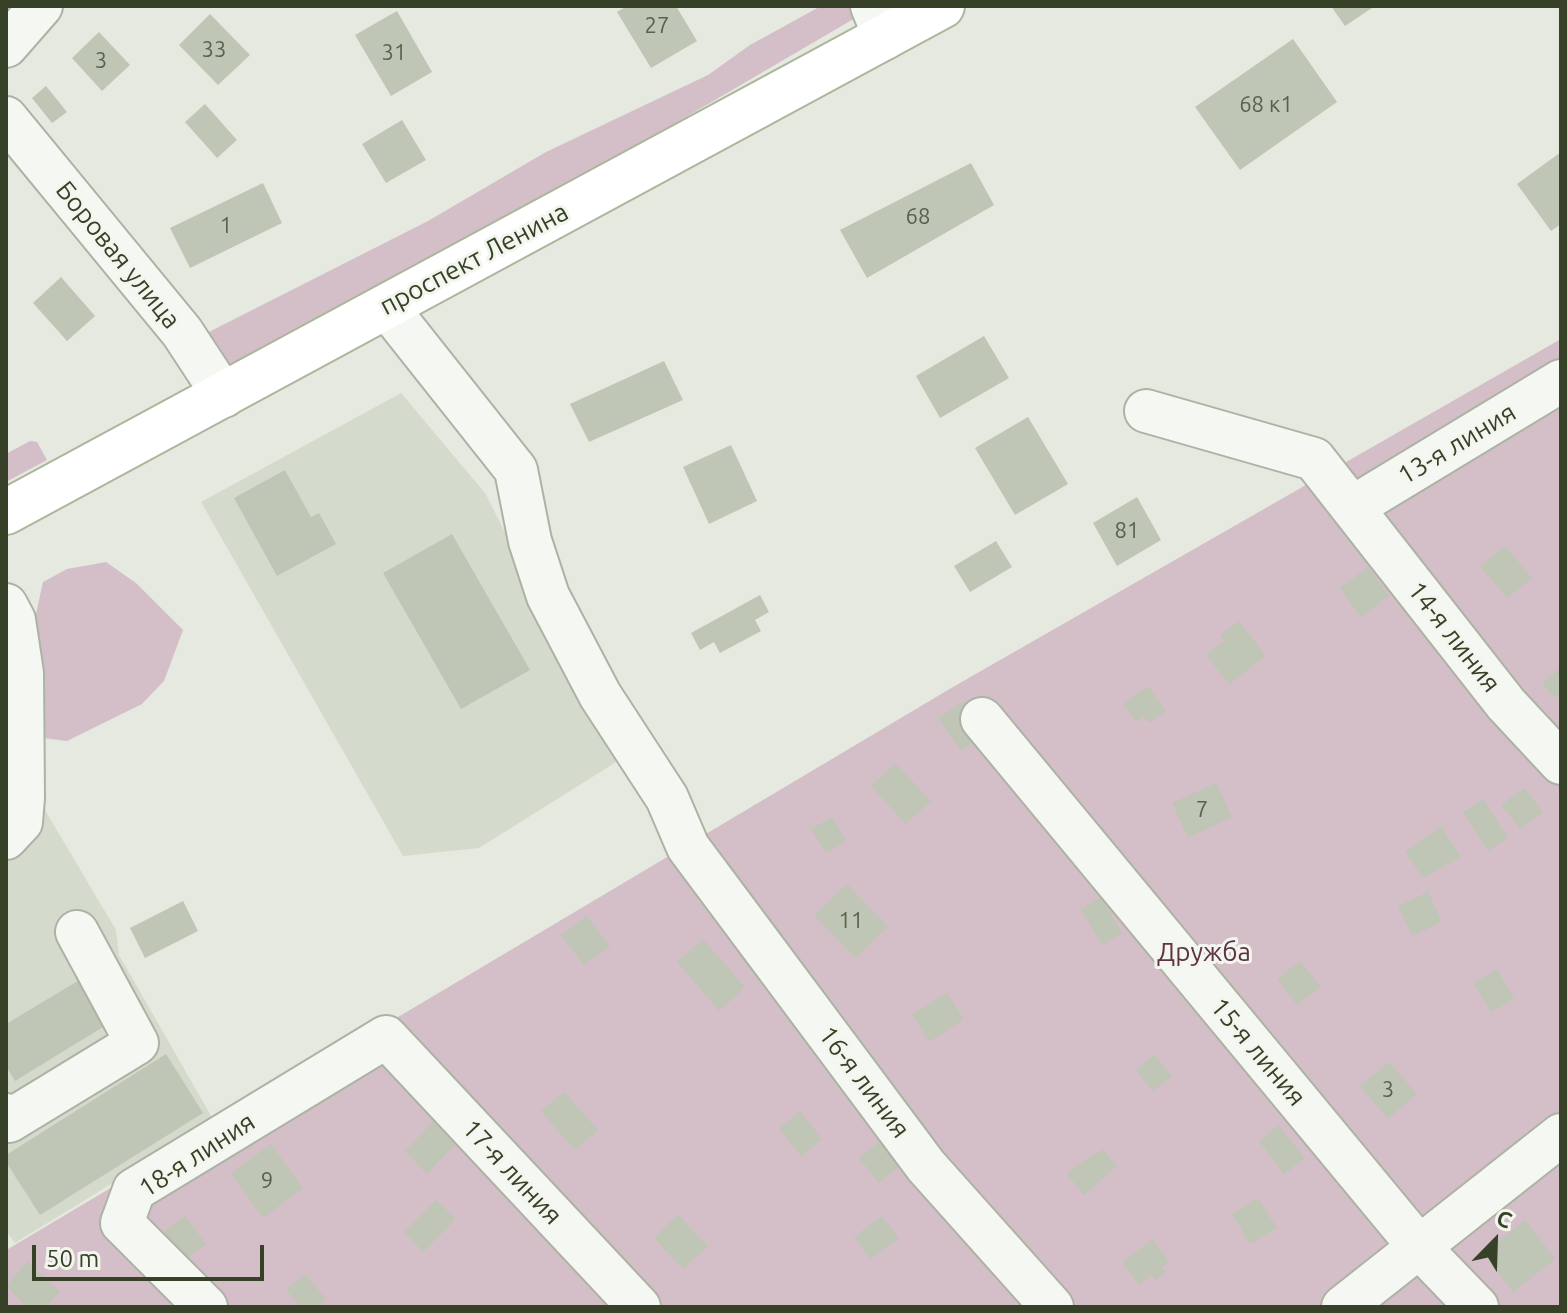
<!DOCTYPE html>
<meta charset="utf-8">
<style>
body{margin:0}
#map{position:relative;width:1567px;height:1313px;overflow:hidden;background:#e5e9df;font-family:Ubuntu,sans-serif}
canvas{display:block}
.frame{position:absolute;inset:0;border:8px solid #364127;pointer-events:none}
.north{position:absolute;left:1455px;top:1201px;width:80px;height:80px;-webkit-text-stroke:6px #f3f6ee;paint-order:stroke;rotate:23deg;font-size:22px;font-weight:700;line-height:32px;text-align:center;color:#364127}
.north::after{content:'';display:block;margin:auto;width:28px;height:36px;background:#364127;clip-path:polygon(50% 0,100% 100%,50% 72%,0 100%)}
.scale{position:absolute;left:32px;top:1245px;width:232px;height:36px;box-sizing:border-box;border:4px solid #364127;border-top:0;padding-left:10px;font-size:24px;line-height:28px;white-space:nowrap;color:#364127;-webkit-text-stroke:6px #f3f6ee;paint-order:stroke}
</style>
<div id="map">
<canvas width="1567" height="1313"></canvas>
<div class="frame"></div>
<div class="north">С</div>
<div class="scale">50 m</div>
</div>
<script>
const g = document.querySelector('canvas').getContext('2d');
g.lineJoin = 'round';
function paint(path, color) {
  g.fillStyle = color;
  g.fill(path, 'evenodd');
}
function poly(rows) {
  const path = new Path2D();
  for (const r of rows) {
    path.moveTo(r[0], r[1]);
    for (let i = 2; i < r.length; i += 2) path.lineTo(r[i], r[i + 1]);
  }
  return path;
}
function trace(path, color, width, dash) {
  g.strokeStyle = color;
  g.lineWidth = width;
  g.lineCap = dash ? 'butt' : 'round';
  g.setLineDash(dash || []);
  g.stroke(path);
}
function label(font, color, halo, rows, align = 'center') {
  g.font = font + ' Ubuntu,sans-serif';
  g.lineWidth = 6;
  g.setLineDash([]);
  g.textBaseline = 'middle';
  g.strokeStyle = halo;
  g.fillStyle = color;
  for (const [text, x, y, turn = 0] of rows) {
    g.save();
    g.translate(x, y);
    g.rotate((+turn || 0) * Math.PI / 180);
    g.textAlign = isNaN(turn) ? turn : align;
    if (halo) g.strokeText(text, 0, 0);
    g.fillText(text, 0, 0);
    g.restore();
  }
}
paint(poly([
 [401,393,485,493,621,759,479,848,403,856,201,502],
 [6,795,39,800,116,930,119,955,214,1121,15,1243,6,1231]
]), '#d5dbcc');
paint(poly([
 [821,6,851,6,857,17,597,169,247,365,231,364,212,356,197,338,428,221,546,152,708,75,750,45],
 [1561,339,1561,1307,6,1307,8,1249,953,687],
 [30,441,37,442,47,460,6,482,6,454],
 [106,562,136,583,183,630,164,681,142,704,67,741,35,737,36,614,43,582,67,569]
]), '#d4bfc9');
paint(poly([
 [627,6,676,6,697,41,651,68,617,12],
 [1331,6,1375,6,1345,26],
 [397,11,432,72,391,96,355,35],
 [210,14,250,55,218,85,179,45],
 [99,32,130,65,102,91,72,58],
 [1293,39,1337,102,1240,170,1195,107],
 [46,86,67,112,52,123,32,98],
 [205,104,237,140,217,158,185,122],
 [402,120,426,160,386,183,362,144],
 [1561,152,1561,224,1551,231,1517,184],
 [971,163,994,205,867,278,840,230],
 [263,183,282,223,190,268,170,228],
 [61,277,95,316,67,341,33,303],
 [984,336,1009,378,940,418,916,376],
 [664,361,683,400,589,442,570,404],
 [1028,417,1068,484,1015,515,975,448],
 [731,445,757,501,709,524,683,467],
 [285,470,311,517,319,513,336,544,277,576,234,498],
 [1137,497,1161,540,1117,566,1093,523],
 [452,534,530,670,461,709,383,573],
 [996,541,1012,567,970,592,954,566],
 [1505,546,1532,578,1507,598,1480,566],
 [1368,567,1389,596,1361,617,1340,588],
 [760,595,769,612,755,620,761,631,720,653,714,642,700,650,691,633],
 [1239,621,1266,656,1229,684,1206,655,1224,641,1220,635],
 [1561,667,1561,692,1554,697,1542,684],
 [1148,686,1166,711,1149,723,1143,716,1136,721,1123,704],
 [964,701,986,734,961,751,938,718],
 [895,763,931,801,906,824,871,786],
 [1216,783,1232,817,1188,838,1172,803],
 [1524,788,1543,812,1520,829,1501,805],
 [1483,799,1508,838,1488,851,1463,812],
 [832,817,846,841,826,853,811,829],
 [1441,826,1461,857,1423,878,1405,852],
 [847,884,888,927,855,958,814,915],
 [1428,892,1442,922,1412,936,1398,906],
 [1101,897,1122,933,1102,945,1081,909],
 [183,901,198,931,145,958,130,928],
 [587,916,610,946,584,965,561,935],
 [703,939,745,987,719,1011,677,962],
 [1300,961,1321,987,1297,1005,1277,979],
 [1497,969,1514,999,1491,1012,1474,983],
 [81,979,108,1024,15,1081,6,1066,6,1024],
 [947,993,964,1019,929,1042,912,1014],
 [166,1054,203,1113,40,1215,6,1162,6,1155],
 [1155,1054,1172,1077,1152,1091,1136,1069],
 [1389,1062,1417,1094,1388,1119,1360,1086],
 [564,1092,598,1130,575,1150,541,1111],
 [800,1111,822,1139,801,1156,779,1129],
 [433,1122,455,1145,427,1174,405,1151],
 [1279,1125,1305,1158,1284,1174,1259,1141],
 [882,1139,902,1164,879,1183,859,1158],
 [271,1144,303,1188,263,1218,231,1173],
 [1103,1149,1117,1166,1084,1195,1066,1173],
 [1258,1198,1277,1228,1250,1244,1232,1214],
 [436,1200,456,1219,423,1252,404,1232],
 [678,1215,708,1246,683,1269,654,1238],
 [185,1216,206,1244,185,1259,164,1231],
 [882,1216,899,1238,870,1259,854,1237],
 [1525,1220,1555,1259,1513,1292,1483,1253],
 [1153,1239,1169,1262,1162,1268,1166,1273,1156,1280,1152,1275,1139,1285,1122,1262],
 [27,1261,60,1292,46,1307,27,1307,6,1286],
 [305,1274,326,1299,317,1307,301,1307,286,1290]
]), '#bfc6b5');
const minor = poly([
 [872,6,885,38],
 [6,46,41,6],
 [6,118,182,332,224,396],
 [386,306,516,470,530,541,548,596,600,695,667,798,688,847,926,1166,1052,1307],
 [1146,411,1314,459,1506,704,1561,763],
 [1353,507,1561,381],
 [6,605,14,620,22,673,23,798,21,822,6,838],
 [982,719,1421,1249,1477,1307],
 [6,1115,9,1121,137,1043,77,932],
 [206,1307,122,1223,134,1190,386,1037,639,1307],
 [1343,1307,1561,1135]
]);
const major = poly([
 [6,512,942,6]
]);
trace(minor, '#adb3a4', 46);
trace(major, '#acb69d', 48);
trace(minor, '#f5f7f2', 42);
trace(major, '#fff', 44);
label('22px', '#58624a', null, [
 ["27",657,26],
 ["33",214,50],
 ["31",394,53],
 ["3",101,61],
 ["68 к1",1266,105],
 ["68",918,217],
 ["1",226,226],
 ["81",1127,531],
 ["7",1202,810],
 ["11",851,921],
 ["3",1388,1090],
 ["9",267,1181]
]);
label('26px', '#364127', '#f3f6ee', [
 ["Боровая улица",118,255,51],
 ["проспект Ленина",474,259,-28],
 ["13-я линия",1457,444,-31],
 ["14-я линия",1454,637,52],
 ["15-я линия",1258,1052,50],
 ["16-я линия",864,1082,53],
 ["18-я линия",197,1155,-33],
 ["17-я линия",512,1172,47]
]);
label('26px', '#5e3344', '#f3f6ee', [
 ["Дружба",1204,952]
]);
</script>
